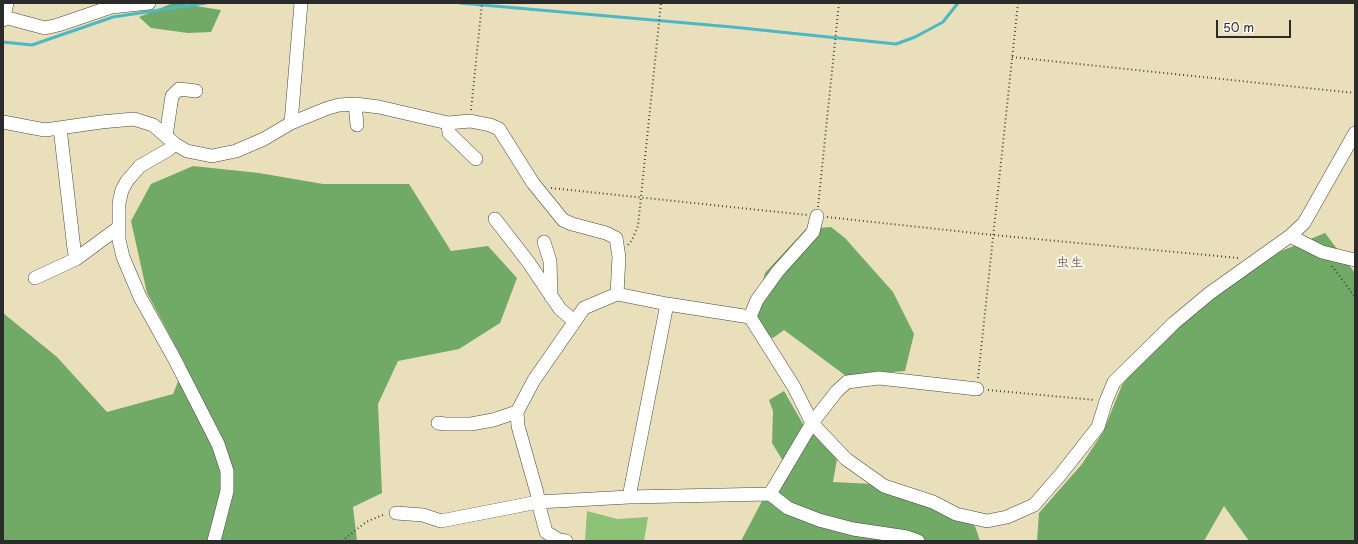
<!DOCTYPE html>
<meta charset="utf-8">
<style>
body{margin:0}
#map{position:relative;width:1358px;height:544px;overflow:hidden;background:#e9dfbb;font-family:"Playpen Sans",sans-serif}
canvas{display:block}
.frame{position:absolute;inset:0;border:4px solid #2b2b2b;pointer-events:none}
.scale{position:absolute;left:1216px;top:20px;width:75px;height:18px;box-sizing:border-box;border:2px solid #2b2b2b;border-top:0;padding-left:5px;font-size:12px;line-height:14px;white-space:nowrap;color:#2b2b2b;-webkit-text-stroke:3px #fbf7ec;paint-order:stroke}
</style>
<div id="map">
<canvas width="1358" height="544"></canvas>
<div class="frame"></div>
<div class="scale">50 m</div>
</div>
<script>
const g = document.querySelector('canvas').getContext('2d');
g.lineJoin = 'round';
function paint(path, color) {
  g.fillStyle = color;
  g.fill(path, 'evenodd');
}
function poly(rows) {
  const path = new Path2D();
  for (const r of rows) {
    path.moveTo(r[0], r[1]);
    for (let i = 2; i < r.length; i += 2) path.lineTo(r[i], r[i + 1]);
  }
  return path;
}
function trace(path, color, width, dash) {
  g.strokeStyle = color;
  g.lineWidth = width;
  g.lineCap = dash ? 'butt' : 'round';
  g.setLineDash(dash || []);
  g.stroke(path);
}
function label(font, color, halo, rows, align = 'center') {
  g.font = font + ' "Playpen Sans","Klee One",sans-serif';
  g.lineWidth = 4;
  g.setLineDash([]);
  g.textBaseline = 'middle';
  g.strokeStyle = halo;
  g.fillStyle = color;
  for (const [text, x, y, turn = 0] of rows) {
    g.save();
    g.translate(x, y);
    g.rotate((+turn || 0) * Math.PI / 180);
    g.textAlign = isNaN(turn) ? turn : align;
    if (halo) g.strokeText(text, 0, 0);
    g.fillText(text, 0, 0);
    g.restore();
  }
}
paint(poly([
 [587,511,617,519,648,517,644,541,585,541]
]), '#8cc376');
paint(poly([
 [173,3,177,3,221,10,211,32,188,33,151,28,139,17],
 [193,166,259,173,323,184,409,184,451,251,488,246,517,278,500,323,459,349,398,361,378,404,382,493,353,507,357,541,3,541,3,313,57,357,107,412,173,394,185,364,147,293,131,221,151,184],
 [831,227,845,238,893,292,914,334,905,371,846,376,784,330,773,338,751,329,765,273,806,229],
 [1325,233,1355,273,1355,541,1249,541,1224,506,1204,541,1037,541,1039,513,1082,464,1103,432,1122,385,1181,308,1279,252],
 [784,391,803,424,837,459,833,482,873,484,975,526,980,541,741,541,783,461,772,443,773,411,769,400]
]), '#71a967');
trace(poly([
 [460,3,732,27,896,44,915,37,943,22,958,3],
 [3,42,32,45,113,17,206,3]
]), '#4bb9c4', 3);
const minor = poly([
 [4,17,45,28,58,25,111,7,149,3],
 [3,20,7,3],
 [355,104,357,125],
 [3,122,45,130,101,122,134,119,153,125,175,144,187,151,212,156,236,151,264,139,291,123,328,108,339,105,355,104,379,107,448,123,470,121,490,125,499,129,533,183,563,220,572,224,606,233,616,238,619,257,617,294,584,308,534,380,517,412,518,426,537,493,538,502,546,532,559,540,566,541],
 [291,123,301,3],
 [448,123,449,133,476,159],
 [60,128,74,249,76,259],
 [166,136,172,96,179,89,196,91],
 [175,144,168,150,140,166,127,181,122,190,119,203,119,240,123,257,140,297,174,358,218,444,227,471,227,491,214,541],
 [817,216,813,232,778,271,757,300,750,317,794,387,812,423,846,459,884,486,933,502,956,514,987,521,1007,517,1034,505,1061,474,1098,427,1106,401,1114,382,1174,323,1210,293,1290,236,1304,223,1355,133],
 [495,219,529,263,560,309,574,321],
 [1290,236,1322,252,1355,260],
 [544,242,550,261,551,297],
 [35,278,76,259,118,228],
 [617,294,667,304,750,317],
 [438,423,445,424,471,424,493,420,517,412],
 [770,494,788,508,819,520,853,529,907,537,918,541],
 [629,497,667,304],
 [396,513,423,515,441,521,538,502,629,497,770,494,812,423,837,391,847,382,879,378,977,389]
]);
trace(minor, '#484641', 14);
trace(poly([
 [1012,57,1355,93],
 [471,110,482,3],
 [551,188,807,215],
 [818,207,839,3],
 [827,217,993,235,1239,258],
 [628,245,632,240,638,226,661,3],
 [1332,266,1355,297],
 [978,378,1018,3],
 [988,390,1095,400],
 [3,540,5,541],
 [342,541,366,522,385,514]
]), '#484641', 2, [1, 3]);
trace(minor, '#fff', 13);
label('14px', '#69514e', '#fbf7ec', [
 ["虫生",1070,263]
]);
</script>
